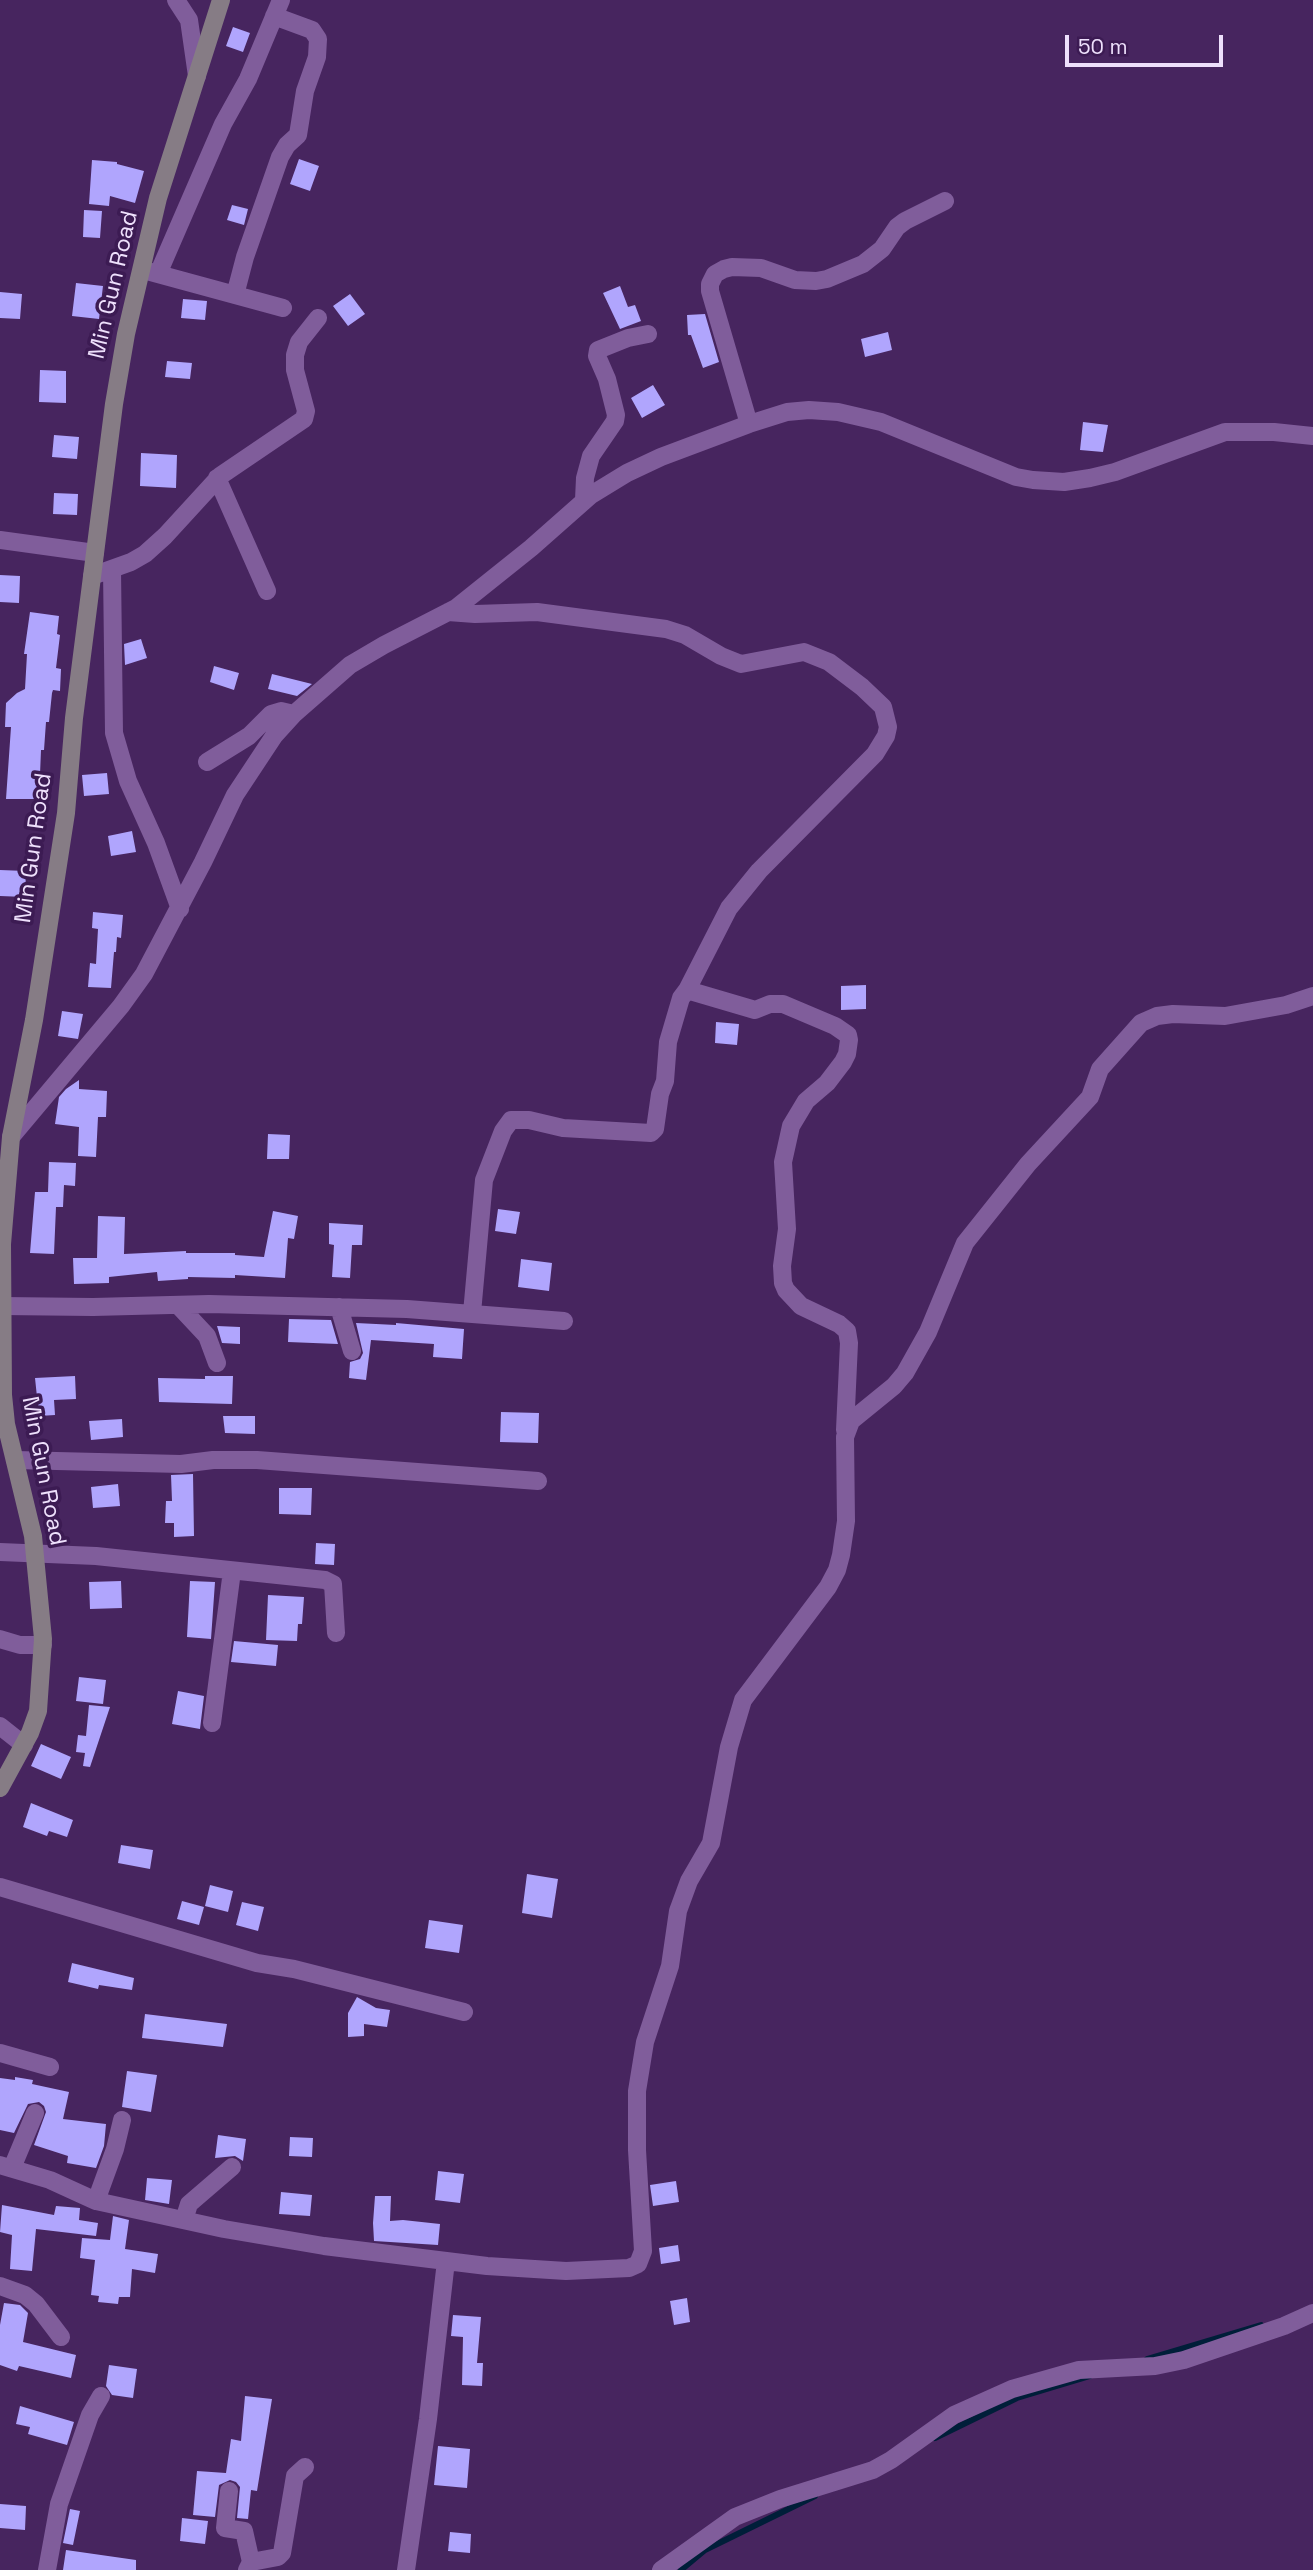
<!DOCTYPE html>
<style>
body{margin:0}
#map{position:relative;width:1313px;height:2570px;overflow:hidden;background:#47255f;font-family:"Space Grotesk",sans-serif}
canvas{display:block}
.scale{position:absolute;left:1065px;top:35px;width:158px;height:32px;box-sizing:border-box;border:4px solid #eee0fc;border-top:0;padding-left:9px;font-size:21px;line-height:24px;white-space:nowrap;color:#eee0fc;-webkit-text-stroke:5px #3c1b53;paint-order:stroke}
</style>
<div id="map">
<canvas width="1313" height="2570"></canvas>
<div class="scale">50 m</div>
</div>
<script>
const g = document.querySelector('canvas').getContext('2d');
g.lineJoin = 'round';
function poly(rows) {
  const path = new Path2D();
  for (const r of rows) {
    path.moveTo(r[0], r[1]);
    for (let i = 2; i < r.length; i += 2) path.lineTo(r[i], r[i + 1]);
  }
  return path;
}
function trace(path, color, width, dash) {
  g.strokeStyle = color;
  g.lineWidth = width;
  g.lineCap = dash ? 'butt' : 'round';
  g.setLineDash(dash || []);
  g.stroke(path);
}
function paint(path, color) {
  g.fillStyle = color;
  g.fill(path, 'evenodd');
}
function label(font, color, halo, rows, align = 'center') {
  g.font = font + ' "Space Grotesk",sans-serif';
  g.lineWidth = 7;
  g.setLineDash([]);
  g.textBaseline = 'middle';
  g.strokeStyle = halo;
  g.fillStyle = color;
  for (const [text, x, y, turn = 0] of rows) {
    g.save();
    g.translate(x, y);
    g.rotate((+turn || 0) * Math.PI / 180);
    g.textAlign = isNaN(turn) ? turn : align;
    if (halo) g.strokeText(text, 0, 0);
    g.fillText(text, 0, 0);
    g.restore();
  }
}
trace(poly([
 [1147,2359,1261,2325],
 [935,2438,1017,2398,1090,2376],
 [681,2570,705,2550,815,2496]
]), '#001e39', 6);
paint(poly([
 [233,27,250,33,243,52,226,46],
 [299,159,319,166,310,191,290,184],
 [92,160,117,162,117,164,144,171,135,203,110,196,109,206,89,204],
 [232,205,248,209,244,225,227,220],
 [84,210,102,211,100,238,83,237],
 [76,283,103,286,99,319,72,316],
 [620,286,628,307,635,305,641,321,620,329,603,293],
 [0,292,22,294,20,319,0,318],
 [350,294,365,314,348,326,333,306],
 [183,299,207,301,205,320,181,318],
 [705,314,719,362,703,368,691,335,688,335,687,315],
 [888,332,892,350,865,357,861,339],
 [167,361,192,363,190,379,165,377],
 [40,370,66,371,66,403,39,402],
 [653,385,665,405,642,418,631,398],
 [1083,422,1108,425,1103,452,1080,450],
 [54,435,79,437,77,459,52,457],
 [141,453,177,455,176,488,140,486],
 [54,493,78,494,77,515,53,514],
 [0,575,20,576,19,603,0,602],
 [30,612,59,616,57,634,60,635,56,668,61,669,60,691,53,690,52,693,49,722,46,722,44,750,41,750,39,799,6,799,11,727,5,727,6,703,17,693,25,689,27,654,24,654],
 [141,639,147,658,125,665,124,644],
 [214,666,239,673,234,690,210,682],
 [272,674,312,684,297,696,268,689],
 [107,773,109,794,84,796,82,775],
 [132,831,136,852,111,856,108,836],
 [0,870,26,871,25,897,0,896],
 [93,912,123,915,121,938,117,937,116,952,114,952,111,988,88,987,90,963,96,964,98,929,92,928],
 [866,985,866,1009,841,1010,841,986],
 [62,1011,83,1014,78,1039,58,1036],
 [716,1022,739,1024,737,1045,715,1043],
 [79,1080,79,1089,107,1091,106,1117,98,1117,96,1157,78,1156,79,1127,55,1124,59,1097,66,1089],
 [268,1134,290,1135,289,1159,267,1159],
 [49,1162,76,1163,75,1186,64,1185,63,1207,56,1207,54,1254,30,1253,35,1192,48,1192],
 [498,1209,520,1212,516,1234,495,1231],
 [273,1211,298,1216,294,1239,288,1238,285,1278,235,1275,235,1278,188,1277,188,1279,158,1281,157,1272,109,1277,109,1283,74,1284,73,1258,97,1258,98,1216,125,1217,124,1254,186,1251,186,1253,235,1253,235,1255,264,1257],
 [329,1223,363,1225,362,1245,352,1245,350,1278,332,1277,334,1245,329,1244],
 [521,1259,552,1263,549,1291,518,1287],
 [289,1319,331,1320,338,1344,288,1342],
 [356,1323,396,1325,396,1323,464,1329,462,1359,433,1357,434,1344,371,1340,366,1380,349,1378,350,1362,360,1359,363,1353],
 [217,1326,240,1327,240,1344,222,1343],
 [75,1376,76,1399,54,1400,55,1415,39,1416,35,1378],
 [205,1376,233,1376,232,1404,159,1402,158,1378,205,1379],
 [501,1412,539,1413,538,1443,500,1442],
 [223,1416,255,1416,255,1434,225,1433],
 [122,1419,123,1437,91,1440,89,1421],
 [193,1474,194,1536,174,1537,174,1523,165,1523,166,1501,172,1501,171,1475],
 [118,1484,120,1506,93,1508,91,1487],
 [279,1488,312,1488,311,1515,279,1514],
 [316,1543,335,1544,334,1565,315,1564],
 [121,1581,122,1608,90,1609,89,1582],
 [190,1581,215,1582,211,1639,187,1637],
 [268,1595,304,1597,302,1624,298,1624,297,1641,266,1640],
 [234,1641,278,1645,276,1666,231,1662],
 [79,1677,106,1680,103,1704,76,1701],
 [178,1691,204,1696,200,1729,172,1724],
 [89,1705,110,1707,90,1767,83,1766,85,1753,76,1752,78,1735,86,1736],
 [41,1744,71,1757,61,1779,31,1766],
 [31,1803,73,1820,67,1837,49,1831,47,1836,23,1827],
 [121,1845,153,1850,150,1869,118,1863],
 [527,1874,558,1879,552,1918,522,1913],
 [210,1885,233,1891,228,1912,205,1906],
 [182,1901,204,1907,199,1925,177,1919],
 [242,1902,264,1907,258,1931,236,1925],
 [429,1920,463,1925,459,1953,425,1948],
 [72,1963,134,1978,132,1990,99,1985,98,1989,68,1982],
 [357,1997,376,2008,390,2010,387,2027,364,2024,364,2036,348,2037,348,2013],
 [145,2014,227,2024,223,2047,142,2038],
 [127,2071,157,2075,151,2112,122,2107],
 [15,2077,33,2080,32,2084,69,2092,63,2119,106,2124,104,2146,96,2168,67,2163,68,2156,34,2145,46,2112,44,2106,39,2102,28,2104,14,2133,0,2130,0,2078,15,2080],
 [218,2135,246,2139,243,2161,235,2156,215,2158],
 [290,2137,313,2138,312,2157,289,2156],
 [438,2171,464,2174,460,2203,435,2200],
 [147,2178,172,2180,169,2204,145,2200],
 [676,2181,679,2202,653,2206,650,2185],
 [281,2192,312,2195,310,2216,279,2214],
 [375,2196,391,2196,390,2221,403,2220,440,2224,438,2245,374,2241,373,2223],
 [2,2205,54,2215,56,2206,80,2208,79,2220,98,2223,96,2236,36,2229,32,2271,10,2269,12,2235,0,2232],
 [113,2216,129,2220,125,2249,158,2254,155,2273,132,2269,130,2297,119,2297,118,2304,98,2302,99,2296,91,2295,95,2260,80,2258,82,2238,110,2240],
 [678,2245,680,2261,661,2264,659,2248],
 [687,2298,690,2322,674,2325,670,2301],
 [4,2303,20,2305,28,2313,23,2342,76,2355,71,2378,19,2366,17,2371,0,2365,0,2325],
 [453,2315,481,2317,477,2363,483,2363,482,2386,462,2385,463,2337,451,2336],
 [109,2365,137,2369,133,2398,112,2395,106,2386],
 [245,2396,272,2399,257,2491,251,2490,248,2519,237,2518,240,2487,236,2482,230,2480,219,2485,215,2517,193,2515,197,2471,226,2473,231,2439,241,2441],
 [20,2406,74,2422,67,2445,28,2434,30,2427,16,2424],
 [438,2446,470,2449,467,2488,434,2485],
 [0,2504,26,2506,25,2530,0,2528],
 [70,2509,80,2511,73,2545,63,2543],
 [182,2518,208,2521,205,2544,180,2541],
 [450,2532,471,2534,470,2553,448,2551],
 [66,2550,136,2560,136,2570,63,2570]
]), '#b0a5fd');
trace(poly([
 [176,0,189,20,197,76],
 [147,271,283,308],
 [158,274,223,124,248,79,281,0],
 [235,295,245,257,280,157,287,145,298,135,305,91,317,57,318,39,312,30,274,16],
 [749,424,710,291,710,284,715,274,724,269,732,267,761,268,795,280,816,281,827,279,863,264,882,249,897,227,905,221,945,201],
 [217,478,267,591],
 [584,500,585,478,591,456,615,421,616,415,607,379,597,356,598,350,628,338,648,334],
 [0,540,95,553],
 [112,569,114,733,128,781,156,843,180,909],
 [92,576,131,562,145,554,165,536,220,476,304,419,306,411,295,370,295,355,299,342,318,318],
 [448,612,475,614,537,612,666,629,685,635,721,656,741,664,804,652,829,662,862,687,883,707,888,727,886,736,875,754,759,871,729,908,687,990],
 [207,762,249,736,271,714,281,711,294,714],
 [11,1137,121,1006,144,974,203,862,235,795,274,736,294,714,350,665,384,645,456,608,531,548,591,495,627,473,661,457,749,424,787,412,809,410,838,412,881,422,1016,477,1033,480,1064,482,1090,478,1115,472,1225,432,1274,432,1313,436],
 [178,1305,207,1336,217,1363],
 [2,1306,93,1307,209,1304,407,1309,564,1321],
 [339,1307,352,1351],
 [472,1313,484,1180,503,1131,511,1120,529,1120,563,1128,651,1133,655,1129,660,1094,665,1081,668,1042,681,998,687,990,755,1010,770,1004,783,1004,835,1026,848,1035,849,1040,847,1054,843,1062,827,1083,806,1101,791,1126,783,1162,787,1229,782,1266,783,1283,786,1290,801,1306,839,1324,847,1331,849,1343,845,1430],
 [15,1460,181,1464,213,1460,257,1460,538,1481],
 [0,1552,96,1556,325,1580,333,1584,336,1633],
 [0,1639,20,1645,43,1645],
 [212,1723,232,1571],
 [0,1726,24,1745],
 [0,1887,257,1963,294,1969,464,2012],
 [0,2053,50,2067],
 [0,2165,50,2180,96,2201,224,2229,324,2246,487,2266,566,2271,629,2268,638,2264,643,2251,637,2150,637,2091,645,2042,670,1966,678,1911,689,1881,711,1843,729,1747,743,1700,828,1587,837,1570,841,1555,846,1521,845,1437,851,1421,894,1386,905,1373,928,1332,965,1243,1028,1164,1090,1097,1100,1069,1141,1023,1157,1016,1173,1014,1225,1016,1286,1005,1313,996],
 [12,2168,35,2113],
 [96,2201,115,2149,122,2120],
 [184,2220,189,2204,232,2167],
 [0,2286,25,2295,36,2304,61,2337],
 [229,2491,225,2528,244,2531,251,2562],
 [47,2570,59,2504,90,2415,101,2396],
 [247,2570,251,2562,278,2557,282,2553,295,2476,305,2467],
 [406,2570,428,2419,446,2261],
 [661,2570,735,2517,780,2499,873,2470,891,2460,954,2415,1012,2389,1079,2370,1155,2366,1184,2360,1284,2326,1313,2313]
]), '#805d9b', 18);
trace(poly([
 [0,1788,30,1733,38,1711,43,1639,33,1536,6,1424,3,1395,2,1244,11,1137,34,1020,66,813,74,718,114,404,126,334,158,198,221,0]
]), '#867c85', 18);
label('23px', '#eee0fc', '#3c1b53', [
 ["Min Gun Road",114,285,-77],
 ["Min Gun Road",34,848,-82],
 ["Min Gun Road",43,1471,79]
]);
</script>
